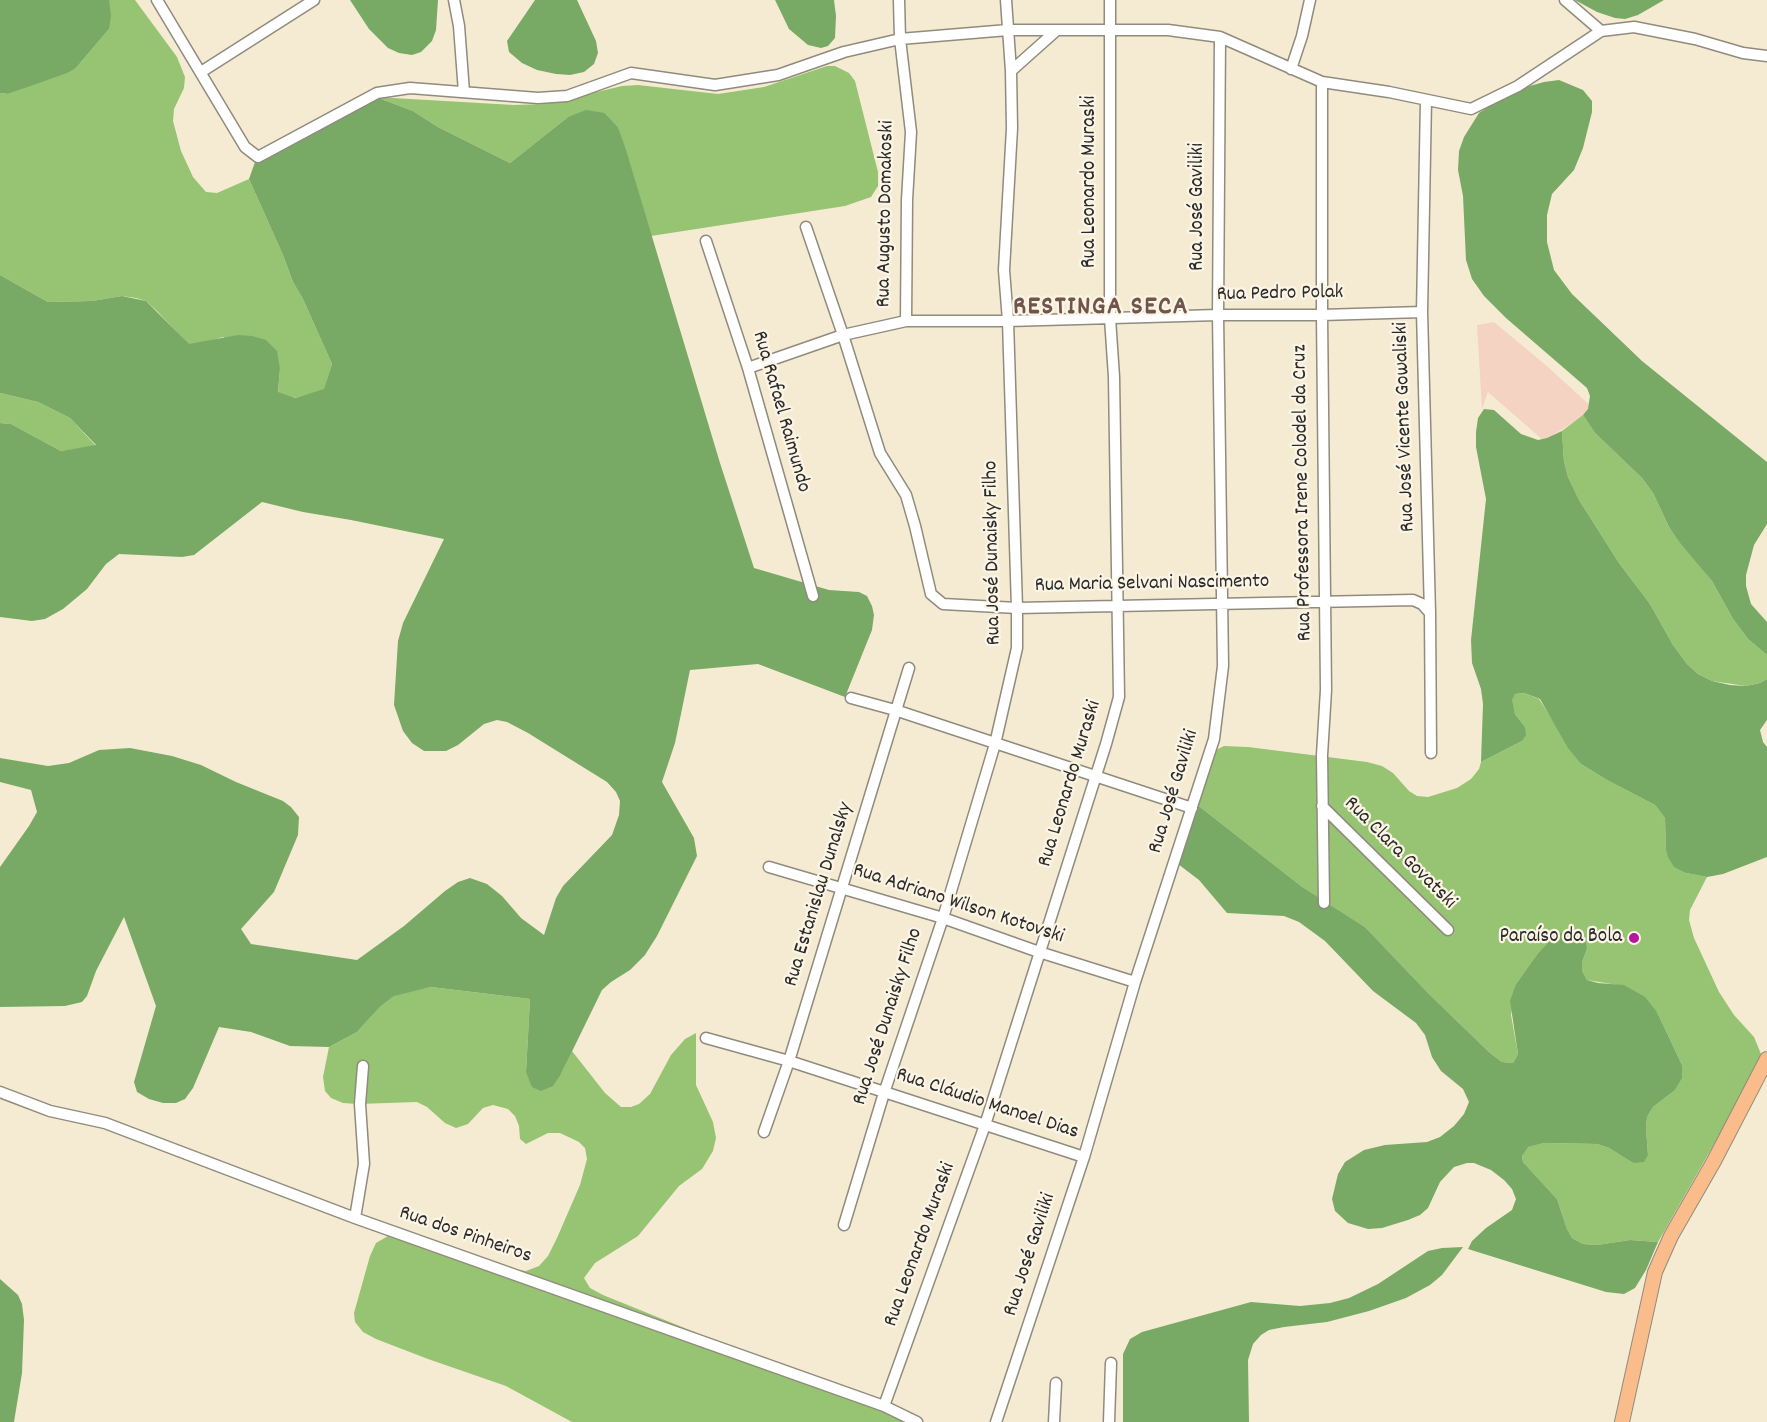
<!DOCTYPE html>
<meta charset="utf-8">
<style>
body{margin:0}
canvas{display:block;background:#f5ebd2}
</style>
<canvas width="1767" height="1422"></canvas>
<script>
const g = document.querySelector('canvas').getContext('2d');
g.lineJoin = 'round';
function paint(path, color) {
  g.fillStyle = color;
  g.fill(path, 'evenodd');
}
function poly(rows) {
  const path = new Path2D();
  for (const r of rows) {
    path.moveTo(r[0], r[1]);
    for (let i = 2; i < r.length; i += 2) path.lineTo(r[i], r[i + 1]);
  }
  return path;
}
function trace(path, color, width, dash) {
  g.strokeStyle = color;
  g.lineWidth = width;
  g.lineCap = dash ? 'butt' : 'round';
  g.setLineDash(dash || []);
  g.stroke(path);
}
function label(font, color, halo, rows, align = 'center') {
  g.font = font + ' Dekko,sans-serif';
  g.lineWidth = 4.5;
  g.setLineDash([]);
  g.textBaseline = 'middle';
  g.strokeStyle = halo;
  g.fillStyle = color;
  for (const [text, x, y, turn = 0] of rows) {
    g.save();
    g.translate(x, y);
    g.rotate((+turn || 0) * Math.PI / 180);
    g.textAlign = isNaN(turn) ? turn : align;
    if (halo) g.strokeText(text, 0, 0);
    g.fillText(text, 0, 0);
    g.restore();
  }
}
paint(poly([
 [1494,322,1548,367,1594,409,1544,441,1488,392,1482,409,1477,325]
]), '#f5d3c2');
paint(poly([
 [109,0,135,0,177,57,185,77,184,88,174,109,173,121,181,151,193,177,206,192,217,193,249,179,283,255,293,282,303,299,332,364,324,390,294,398,278,393,280,369,223,337,203,343,189,345,157,311,146,301,136,298,122,296,92,301,48,302,0,275,0,93,8,94,76,68,109,29],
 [827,66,835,66,849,73,855,81,878,172,878,186,871,197,845,206,651,236,618,127,605,113,568,117,510,163,438,127,413,111,376,97,514,105,546,104,622,86,638,85,718,94,764,87],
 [0,393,38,402,70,418,96,446,61,451,11,424,0,423],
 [1583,415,1595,433,1642,478,1653,493,1669,527,1712,581,1733,619,1748,639,1767,655,1767,679,1760,683,1746,686,1712,681,1698,674,1687,664,1673,645,1650,604,1619,563,1579,500,1568,477,1564,462,1562,431],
 [1524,693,1539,699,1581,764,1607,780,1655,805,1665,818,1666,850,1686,873,1707,877,1690,910,1689,920,1694,938,1719,992,1734,1015,1754,1037,1761,1054,1754,1074,1658,1242,1630,1240,1597,1245,1583,1244,1572,1238,1567,1229,1557,1199,1523,1162,1522,1155,1527,1147,1544,1143,1597,1144,1609,1148,1633,1163,1648,1155,1646,1128,1647,1117,1653,1107,1674,1091,1682,1065,1657,1012,1624,986,1587,980,1582,971,1582,962,1587,949,1555,935,1538,953,1516,984,1511,1015,1518,1054,1513,1063,1502,1062,1490,1053,1429,994,1365,927,1301,886,1195,803,1212,752,1224,746,1248,747,1367,762,1382,766,1393,773,1409,791,1417,796,1428,797,1457,788,1471,779,1479,769,1481,762,1522,741,1525,727,1515,714,1511,700,1515,694],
 [431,987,530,999,526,1072,561,1074,572,1051,605,1093,621,1107,631,1107,639,1104,650,1094,671,1055,685,1039,696,1033,696,1085,713,1122,716,1138,713,1151,702,1169,679,1186,638,1236,595,1263,584,1278,590,1288,603,1295,875,1405,908,1422,572,1422,506,1386,428,1359,376,1339,363,1332,355,1322,354,1313,370,1256,376,1243,388,1236,398,1236,511,1269,526,1271,539,1266,548,1256,557,1238,580,1185,587,1159,585,1148,579,1142,560,1133,548,1133,526,1144,520,1139,519,1126,515,1116,508,1109,493,1105,483,1108,468,1124,456,1128,445,1123,427,1107,417,1102,358,1104,343,1103,331,1098,325,1091,323,1077,329,1047,357,1032,380,1007,395,995]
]), '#96c473');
paint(poly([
 [0,0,109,0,111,16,109,29,76,68,67,73,8,94,0,93],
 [350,0,438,0,436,30,432,41,421,52,412,55,399,53,388,48,369,29],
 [535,0,577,0,596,41,598,53,594,64,584,72,570,75,556,74,537,70,522,63,509,52,507,41],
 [775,0,834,0,836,16,835,38,828,46,821,48,808,45,789,29],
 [1575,0,1664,0,1638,15,1625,19,1615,18,1597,12],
 [1559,80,1583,90,1592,101,1592,112,1583,148,1574,170,1552,194,1547,215,1547,242,1554,270,1572,294,1642,361,1767,462,1767,524,1754,545,1746,575,1746,586,1751,604,1767,622,1767,655,1748,639,1733,619,1712,581,1681,544,1669,527,1653,493,1642,478,1595,433,1583,415,1588,409,1590,396,1587,388,1506,318,1484,296,1472,279,1466,260,1463,196,1458,170,1459,151,1464,137,1479,113,1500,99,1526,87,1544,82],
 [376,97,413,111,438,127,510,163,568,117,586,110,605,113,618,127,626,150,720,463,754,568,829,590,859,592,867,596,872,606,874,615,872,630,845,697,758,664,690,670,675,743,662,782,694,838,697,856,657,936,645,955,630,970,611,982,602,990,561,1074,553,1086,541,1091,532,1087,526,1072,530,999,431,987,394,996,380,1007,357,1032,329,1047,290,1046,251,1032,219,1027,193,1088,185,1099,176,1103,163,1103,149,1099,137,1092,134,1082,156,1006,124,917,96,971,87,996,82,1002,65,1006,0,1007,0,867,29,826,37,812,31,790,0,782,0,758,48,766,69,763,99,750,130,748,172,756,201,765,236,782,283,801,291,807,299,817,298,835,274,892,241,929,251,944,357,960,404,926,445,891,458,882,470,878,487,884,502,896,521,918,544,935,556,898,563,886,612,835,619,815,620,801,616,792,607,782,528,733,507,722,497,720,484,724,458,745,446,751,424,751,412,743,403,731,394,705,398,641,403,623,444,539,351,520,303,512,262,502,194,555,182,557,119,554,106,564,87,589,63,609,45,619,32,621,0,617,0,423,11,424,61,451,96,445,70,418,38,402,0,393,0,275,48,302,92,301,122,296,146,301,189,344,238,335,252,336,266,340,277,351,280,369,278,392,295,398,324,389,332,364,303,299,293,282,283,255,249,179,255,162],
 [1484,409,1494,410,1521,434,1538,440,1547,438,1562,431,1564,462,1568,477,1579,500,1619,563,1650,604,1673,645,1687,664,1698,674,1712,681,1730,685,1746,686,1760,683,1767,679,1767,720,1760,730,1763,742,1767,747,1767,857,1723,874,1707,877,1686,873,1674,867,1668,857,1666,850,1665,818,1655,805,1607,780,1581,764,1568,748,1540,699,1524,693,1515,694,1512,700,1515,714,1525,727,1526,735,1522,741,1481,762,1483,704,1481,689,1472,663,1471,640,1486,499,1476,447,1476,432,1478,418],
 [1195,803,1301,886,1365,927,1429,994,1490,1053,1502,1062,1513,1063,1518,1054,1510,1001,1516,984,1538,953,1555,935,1564,932,1573,933,1585,939,1587,949,1582,962,1582,971,1587,980,1598,983,1624,985,1645,997,1657,1012,1682,1065,1682,1078,1674,1091,1653,1107,1647,1117,1646,1128,1648,1155,1644,1162,1633,1163,1609,1148,1597,1144,1544,1143,1528,1147,1522,1156,1523,1162,1557,1199,1567,1229,1572,1238,1583,1244,1597,1245,1630,1240,1658,1242,1646,1270,1635,1288,1624,1294,1606,1292,1468,1249,1472,1241,1486,1228,1512,1210,1516,1199,1512,1189,1504,1180,1491,1170,1474,1163,1467,1163,1454,1167,1440,1182,1428,1208,1420,1215,1408,1220,1382,1228,1368,1229,1348,1223,1335,1211,1332,1199,1338,1174,1345,1162,1364,1150,1385,1145,1427,1142,1440,1137,1454,1126,1464,1114,1469,1102,1463,1089,1441,1071,1432,1057,1425,1035,1416,1023,1373,991,1325,941,1299,922,1284,916,1227,913,1199,880,1178,864],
 [1463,1247,1442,1275,1430,1285,1406,1298,1369,1311,1327,1322,1284,1327,1269,1330,1261,1335,1253,1344,1248,1360,1249,1422,1123,1422,1123,1354,1130,1339,1142,1332,1251,1302,1300,1306,1330,1303,1349,1298,1378,1284,1428,1251,1442,1248],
 [0,1279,18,1295,22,1304,24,1320,22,1373,14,1422,0,1422]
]), '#78aa65');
const minor = poly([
 [157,0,245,147,258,157,377,93,410,88,538,98,567,96,631,73,715,85,778,75,844,52,900,39,1008,30,1168,30,1220,37,1322,82,1389,92,1471,109,1518,86,1601,31,1634,27,1695,39,1743,53,1767,56],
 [454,0,459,26,464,92],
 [899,0,900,39,911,132,907,200,906,321],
 [1565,0,1601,31],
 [1291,69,1302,36,1310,0],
 [1011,71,1057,30],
 [201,72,314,0],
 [1322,82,1322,315,1326,690,1322,755,1324,903],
 [1426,100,1422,312,1430,613,1431,753],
 [806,227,843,335,880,453,906,495,915,526,931,594,943,604,1017,608,1413,600,1422,604,1430,613],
 [706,241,748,368,813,596],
 [748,368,843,335,906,321,1008,321,1218,315,1322,315,1422,312],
 [851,698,895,710,1192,808],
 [1322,806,1448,930],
 [769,867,943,918,1039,952,1135,982],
 [706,1038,789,1061,1084,1157],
 [0,1092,50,1111,105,1123,355,1218,884,1406,917,1422],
 [764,1132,789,1061,909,668],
 [355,1218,364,1164,360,1104,363,1066],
 [844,1225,884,1093,943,918,995,744,1017,648,1017,608,1008,321,1004,270,1012,128,1011,71,1006,0],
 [884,1406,985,1125,1106,744,1119,697,1114,377,1110,318,1110,0],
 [996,1422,1084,1157,1135,982,1214,739,1223,666,1218,315,1220,37],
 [1054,1422,1056,1383],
 [1109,1422,1111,1363]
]);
const major = poly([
 [1622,1422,1655,1272,1671,1236,1714,1161,1767,1059]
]);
trace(minor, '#908b7e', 13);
trace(major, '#908b7e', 16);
trace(minor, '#fff', 10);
trace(major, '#fabc8b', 14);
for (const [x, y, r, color] of [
 [1634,938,6,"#b5179e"]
]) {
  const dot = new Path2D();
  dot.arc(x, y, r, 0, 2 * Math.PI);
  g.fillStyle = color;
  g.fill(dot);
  trace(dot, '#fcf5e5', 2);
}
label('21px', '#2b2b2b', '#fcf5e5', [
 ["Rua Leonardo Muraski",1091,182,-90],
 ["Rua José Gaviliki",1199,207,-90],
 ["Rua Augusto Domakoski",887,214,-89],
 ["Rua Pedro Polak",1280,295,-1],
 ["Rua Rafael Raimundo",780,412,74],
 ["Rua José Vicente Gowaliski",1406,427,-92],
 ["Rua Professora Irene Colodel da Cruz",1304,493,-91],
 ["Rua José Dunaisky Filho",994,553,-91],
 ["Rua Maria Selvani Nascimento",1152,585,-1],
 ["Rua Leonardo Muraski",1071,784,-73],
 ["Rua José Gaviliki",1175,792,-73],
 ["Rua Clara Govatski",1399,854,45],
 ["Rua Estanislau Dunalsky",820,895,-73],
 ["Rua Adriano Wilson Kotovski",958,905,18],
 ["Rua José Dunaisky Filho",889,1017,-72],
 ["Rua Cláudio Manoel Dias",987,1105,18],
 ["Rua dos Pinheiros",465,1236,19],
 ["Rua Leonardo Muraski",921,1245,-70],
 ["Rua José Gaviliki",1031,1255,-72]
]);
label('21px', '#2b2b2b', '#fcf5e5', [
 ["Paraíso da Bola",1622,938]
], 'right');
g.letterSpacing = '1.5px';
label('bold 27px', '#70554c', '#fcf5e5', [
 ["RESTINGA SECA",1101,309]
]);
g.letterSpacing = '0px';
</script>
